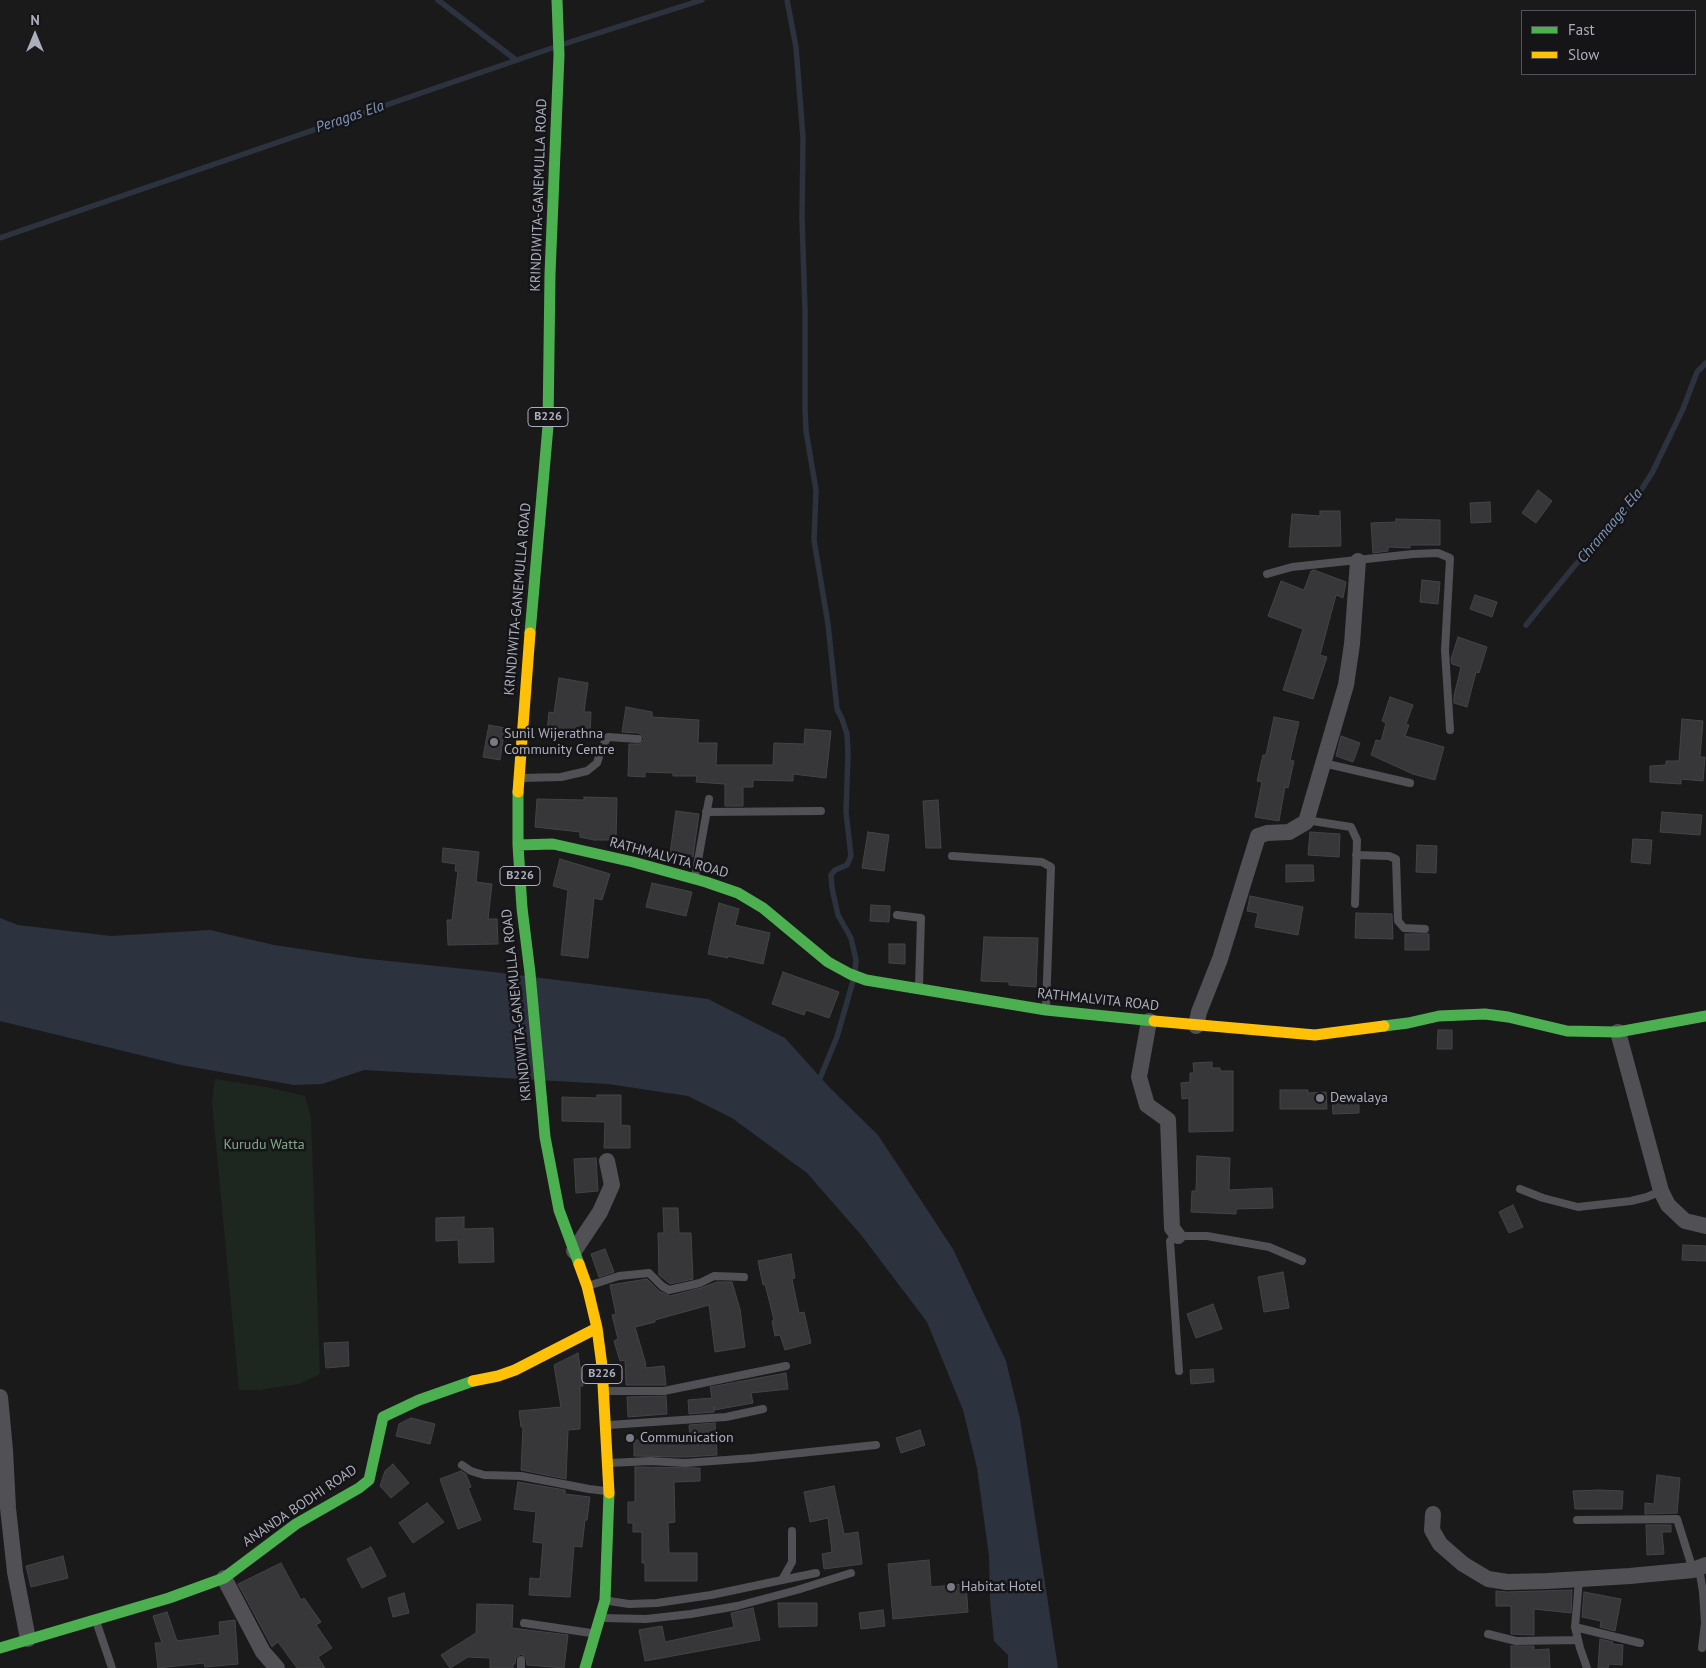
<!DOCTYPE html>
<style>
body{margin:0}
#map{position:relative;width:1706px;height:1668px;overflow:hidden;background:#1a1a1b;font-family:"PT Sans",sans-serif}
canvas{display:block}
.legend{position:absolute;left:1521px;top:10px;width:175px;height:65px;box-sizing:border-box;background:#151417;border:1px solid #515259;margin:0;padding:6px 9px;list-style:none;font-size:15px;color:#abaebc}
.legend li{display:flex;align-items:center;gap:10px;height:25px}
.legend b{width:25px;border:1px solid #515259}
.north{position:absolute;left:10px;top:10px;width:50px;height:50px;-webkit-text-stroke:4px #151417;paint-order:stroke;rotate:0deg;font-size:14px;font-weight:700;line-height:20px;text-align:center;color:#abaebc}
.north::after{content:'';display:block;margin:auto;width:18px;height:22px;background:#abaebc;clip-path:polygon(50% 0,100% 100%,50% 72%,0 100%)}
</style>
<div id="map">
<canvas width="1706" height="1668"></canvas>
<ul class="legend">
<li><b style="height:6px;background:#4caf50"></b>Fast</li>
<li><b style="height:6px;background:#ffc107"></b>Slow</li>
</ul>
<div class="north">N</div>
</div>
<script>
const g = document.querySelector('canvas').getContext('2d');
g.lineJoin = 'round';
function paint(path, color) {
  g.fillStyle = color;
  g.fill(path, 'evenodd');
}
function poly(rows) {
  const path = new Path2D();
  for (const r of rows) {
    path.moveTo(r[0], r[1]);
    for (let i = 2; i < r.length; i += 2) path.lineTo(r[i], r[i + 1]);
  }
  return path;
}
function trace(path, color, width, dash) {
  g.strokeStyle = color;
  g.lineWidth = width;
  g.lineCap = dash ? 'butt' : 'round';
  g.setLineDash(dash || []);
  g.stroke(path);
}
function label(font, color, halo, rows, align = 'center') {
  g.font = font + ' "PT Sans",sans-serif';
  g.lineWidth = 5;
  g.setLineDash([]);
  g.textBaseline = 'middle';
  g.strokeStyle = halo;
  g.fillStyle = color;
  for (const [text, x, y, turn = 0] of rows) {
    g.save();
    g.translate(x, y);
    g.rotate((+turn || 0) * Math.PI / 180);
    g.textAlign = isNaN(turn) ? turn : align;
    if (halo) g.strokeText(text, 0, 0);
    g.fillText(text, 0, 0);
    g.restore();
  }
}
paint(poly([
 [215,1079,266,1087,305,1096,311,1118,320,1374,299,1384,259,1390,239,1390,212,1102]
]), '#1e2620');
paint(poly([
 [0,918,18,925,111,936,210,930,274,945,360,958,494,972,708,999,785,1038,830,1088,878,1135,953,1249,1006,1361,1020,1419,1058,1668,1008,1668,1008,1655,994,1641,990,1601,989,1556,977,1468,963,1410,927,1322,862,1236,807,1173,732,1118,688,1096,608,1084,364,1070,322,1084,294,1085,181,1065,0,1021]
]), '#2c333e');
trace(poly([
 [438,0,516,60],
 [787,0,796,47,803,138,802,218,805,310,805,409,806,431,816,490,814,540,828,624,837,709,842,719,847,734,848,753,846,812,851,856,847,865,835,870,831,875,832,888,838,915,851,938,856,960,855,971],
 [564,44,702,0],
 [0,238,552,48],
 [1526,625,1576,564,1610,531,1636,498,1652,473,1683,409,1697,372,1706,363],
 [818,1083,837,1037,853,981]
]), '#2c333e', 5.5);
const building = poly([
 [1538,490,1552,501,1536,523,1522,513,1538,490],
 [1490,502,1491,522,1471,523,1470,503,1490,502],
 [1320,511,1340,511,1341,546,1289,547,1292,514,1320,516,1320,511],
 [1396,519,1440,520,1440,545,1410,545,1410,548,1388,547,1388,551,1373,553,1371,523,1396,522,1396,519],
 [1314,570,1346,582,1343,598,1336,595,1320,655,1327,657,1313,699,1283,690,1303,629,1268,616,1281,581,1304,590,1311,571,1314,570],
 [1422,580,1440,582,1438,604,1420,602,1422,580],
 [1475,595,1497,602,1492,617,1470,609,1475,595],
 [1458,637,1487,647,1479,673,1476,672,1467,707,1454,703,1454,696,1461,667,1452,664,1451,659,1458,637],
 [559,678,588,683,584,712,591,712,590,734,547,731,549,712,554,713,559,678],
 [1390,697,1413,705,1406,724,1409,725,1405,736,1444,747,1435,780,1413,774,1371,755,1376,740,1381,741,1386,723,1382,721,1390,697],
 [626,707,652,712,652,717,699,720,698,743,717,743,716,765,773,765,774,743,804,744,805,729,831,731,826,778,793,774,793,781,753,780,753,787,743,787,743,806,725,806,725,784,696,782,697,776,673,776,673,773,645,772,645,777,628,776,629,744,640,744,644,739,639,733,622,732,626,707],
 [1274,717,1299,722,1290,760,1294,761,1288,788,1285,787,1279,821,1255,817,1262,782,1257,781,1263,755,1266,755,1274,717],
 [1682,719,1703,721,1700,757,1705,757,1703,781,1681,779,1681,784,1650,782,1650,766,1666,765,1666,761,1679,761,1682,719],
 [489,725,505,728,500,760,483,757,489,725],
 [1341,736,1360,743,1353,762,1336,756,1341,736],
 [584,797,617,798,616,840,594,840,580,837,580,832,535,827,537,799,584,800,584,797],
 [938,800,941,848,926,848,923,801,938,800],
 [676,811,699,814,693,857,670,853,676,811],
 [1662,812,1702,815,1700,835,1660,832,1662,812],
 [868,832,889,835,884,871,862,868,868,832],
 [1310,832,1340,834,1339,857,1308,855,1310,832],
 [1633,839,1652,840,1650,864,1631,862,1633,839],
 [1417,845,1437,846,1436,873,1416,872,1417,845],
 [443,848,479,852,476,882,492,884,488,919,497,919,498,944,448,945,447,920,452,920,458,871,455,871,456,864,442,862,443,848],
 [560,859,610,874,602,900,594,898,588,958,561,955,568,890,553,886,560,859],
 [1286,865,1313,865,1314,881,1286,882,1286,865],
 [652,883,692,892,686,916,646,907,652,883],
 [1250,896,1303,907,1298,935,1255,927,1258,913,1247,911,1250,896],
 [719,903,739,909,735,925,770,933,763,964,728,956,728,958,708,954,719,903],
 [871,905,890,906,889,922,870,921,871,905],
 [1356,913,1392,914,1393,939,1355,938,1356,913],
 [1405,934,1429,934,1429,950,1405,950,1405,934],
 [984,937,1038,938,1036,987,1009,985,1009,982,981,981,984,937],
 [889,944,905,944,905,964,889,963,889,944],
 [783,972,839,992,829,1018,806,1010,804,1015,772,1004,783,972],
 [1438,1030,1452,1030,1452,1049,1437,1049,1438,1030],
 [1212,1062,1212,1068,1220,1068,1220,1071,1233,1071,1233,1131,1189,1132,1189,1098,1182,1099,1181,1083,1190,1082,1190,1073,1194,1073,1193,1063,1212,1062],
 [1280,1090,1308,1090,1308,1093,1326,1092,1327,1109,1280,1109,1280,1090],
 [597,1095,621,1095,621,1125,630,1126,630,1148,604,1148,605,1122,562,1121,562,1097,597,1098,597,1095],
 [1359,1097,1359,1113,1333,1114,1332,1098,1359,1097],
 [1197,1156,1230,1158,1229,1190,1272,1188,1273,1208,1236,1209,1236,1214,1191,1212,1192,1191,1196,1191,1197,1156],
 [596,1158,598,1191,576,1193,574,1159,596,1158],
 [1513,1205,1523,1227,1509,1233,1499,1212,1513,1205],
 [663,1208,678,1208,679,1233,691,1233,693,1279,670,1284,659,1275,658,1233,664,1233,663,1208],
 [464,1217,464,1229,493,1228,494,1262,459,1263,458,1240,436,1241,436,1218,464,1217],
 [1683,1245,1706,1246,1706,1261,1682,1260,1683,1245],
 [605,1249,614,1272,599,1277,591,1254,605,1249],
 [791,1254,795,1278,792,1279,799,1313,804,1312,811,1343,785,1350,780,1335,775,1336,772,1321,774,1320,765,1284,763,1285,758,1261,791,1254],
 [1283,1272,1289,1308,1264,1312,1258,1277,1283,1272],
 [647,1279,659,1291,670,1296,701,1288,717,1282,732,1282,740,1309,745,1347,715,1352,709,1305,655,1320,655,1322,635,1327,645,1361,646,1368,664,1366,666,1385,626,1385,625,1360,620,1361,614,1341,618,1339,612,1315,616,1314,610,1285,647,1279],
 [1213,1304,1222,1329,1196,1338,1187,1314,1213,1304],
 [348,1342,349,1366,326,1368,324,1343,348,1342],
 [578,1353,583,1386,580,1386,580,1429,568,1430,566,1479,521,1470,523,1427,521,1427,519,1411,561,1407,554,1365,578,1353],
 [1213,1369,1214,1382,1191,1384,1190,1370,1213,1369],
 [786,1373,788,1389,751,1393,753,1403,714,1410,714,1406,714,1412,689,1414,688,1400,712,1398,710,1387,786,1373],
 [666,1396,667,1414,628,1417,627,1397,666,1396],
 [411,1418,435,1424,430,1444,396,1436,399,1424,411,1418],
 [715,1423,717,1455,685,1457,634,1456,634,1440,690,1441,689,1425,715,1423],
 [920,1430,925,1445,901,1453,896,1438,920,1430],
 [393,1464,409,1483,391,1498,380,1486,385,1471,393,1464],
 [635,1467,700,1468,700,1481,674,1482,675,1522,668,1523,669,1553,697,1553,697,1581,645,1581,645,1563,642,1563,642,1532,633,1532,633,1523,628,1523,628,1502,635,1502,635,1467],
 [461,1471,466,1474,471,1487,468,1488,481,1520,458,1529,440,1479,461,1471],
 [1657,1475,1680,1478,1677,1513,1645,1514,1645,1503,1654,1504,1657,1475],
 [518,1482,565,1490,565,1494,590,1497,587,1520,585,1520,582,1547,574,1546,570,1597,529,1595,530,1578,540,1579,543,1543,533,1542,536,1512,514,1509,518,1482],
 [834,1486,844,1534,858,1532,862,1564,824,1569,822,1554,832,1552,828,1518,810,1522,804,1492,834,1486],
 [1599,1490,1623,1491,1622,1509,1575,1509,1573,1491,1599,1490],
 [427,1503,444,1522,413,1543,399,1523,427,1503],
 [1646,1525,1671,1525,1671,1532,1662,1532,1664,1554,1647,1555,1646,1525],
 [371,1547,386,1576,362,1588,347,1559,371,1547],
 [63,1556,68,1578,31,1587,26,1566,63,1556],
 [929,1560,931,1587,966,1584,968,1612,893,1619,888,1564,929,1560],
 [281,1563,301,1600,304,1598,321,1622,316,1625,332,1648,318,1657,325,1668,297,1668,278,1642,272,1647,238,1584,281,1563],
 [1572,1590,1571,1613,1534,1609,1534,1635,1511,1634,1511,1606,1496,1606,1496,1591,1507,1592,1572,1590],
 [1584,1592,1621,1599,1615,1631,1600,1627,1601,1621,1582,1617,1584,1592],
 [404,1593,409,1613,393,1617,388,1598,404,1593],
 [778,1603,817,1603,817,1626,779,1627,778,1603],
 [477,1604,513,1605,512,1628,568,1635,564,1668,527,1665,526,1658,521,1654,516,1657,515,1664,513,1664,513,1668,490,1668,490,1658,468,1657,450,1668,441,1655,476,1633,477,1604],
 [753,1608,760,1640,645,1661,639,1630,662,1626,665,1642,734,1627,731,1613,753,1608],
 [883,1610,885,1626,861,1629,859,1613,883,1610],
 [167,1612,177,1641,220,1635,219,1622,235,1620,238,1664,205,1667,204,1663,158,1668,155,1643,162,1643,153,1616,167,1612],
 [1600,1639,1613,1642,1612,1644,1623,1645,1622,1665,1609,1664,1608,1668,1598,1668,1600,1639],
 [1511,1646,1534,1646,1534,1650,1549,1649,1550,1668,1511,1668,1511,1646]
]);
paint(building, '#373739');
trace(building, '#434447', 1);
trace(poly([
 [1267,574,1292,567,1413,554,1438,553,1450,558,1445,650,1450,730],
 [1323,763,1410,783],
 [522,778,561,777,587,771,597,763,602,747,608,737,638,739],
 [706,812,821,811],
 [1306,820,1351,827,1357,840,1355,904],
 [1356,855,1389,856,1396,859,1398,921,1404,928,1425,929],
 [952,856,1042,862,1051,867,1046,1008],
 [695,877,709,799],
 [897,915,921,918,919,986],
 [1520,1189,1543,1198,1578,1207,1631,1201,1647,1197,1661,1191],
 [591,1285,619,1276,649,1273,662,1286,669,1290,700,1283,714,1276,744,1277],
 [1179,1371,1170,1241,1178,1236,1207,1236,1269,1247,1302,1261],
 [608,1391,664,1391,786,1366],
 [609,1425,726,1417,763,1409],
 [610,1463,650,1461,685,1463,753,1458,876,1445],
 [462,1465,471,1471,484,1475,521,1476,589,1489,606,1491],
 [1577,1520,1677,1519,1693,1570],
 [1699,1568,1703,1592,1705,1623,1702,1648],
 [1579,1579,1575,1627,1580,1648,1587,1668],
 [782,1580,816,1573],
 [609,1601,629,1604,657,1603,711,1595,782,1580,792,1562,792,1531],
 [603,1618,646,1619,691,1614,737,1606,797,1590,851,1573],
 [96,1621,112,1668],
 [524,1623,591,1633],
 [1575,1627,1640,1643],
 [1488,1634,1516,1641,1578,1640],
 [521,1668,521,1660]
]), '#505055', 8);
trace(poly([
 [1149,1021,1139,1077,1147,1105,1168,1120,1172,1228,1178,1236],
 [1196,1026,1199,1012,1220,959,1258,836,1267,833,1289,832,1306,822,1346,685,1352,644,1358,561],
 [1618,1032,1661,1191,1668,1205,1685,1221,1706,1226],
 [574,1251,600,1212,612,1185,607,1161],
 [0,1397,5,1450,8,1508,15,1572,28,1639],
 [1433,1514,1432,1530,1440,1544,1463,1564,1488,1579,1507,1582,1548,1581,1630,1576,1693,1570,1706,1565],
 [224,1578,263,1652,277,1668]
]), '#505055', 16);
trace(poly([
 [530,633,548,426,550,274,559,55,557,0],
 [518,792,518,845,522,908,530,973,545,1137,559,1210,579,1264],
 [518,845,553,844,633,862,706,882,738,893,763,908,828,962,850,974,866,980,1046,1010,1154,1021],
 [1384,1026,1408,1023,1439,1016,1485,1014,1508,1017,1567,1031,1618,1032,1706,1016],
 [0,1648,169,1598,224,1578,296,1524,359,1488,369,1480,383,1417,419,1400,473,1381],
 [585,1668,605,1600,609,1493]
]), '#4caf50', 11);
trace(poly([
 [518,792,530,633],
 [1154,1021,1315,1035,1384,1026],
 [579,1264,587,1286,597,1328,602,1366,609,1493],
 [473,1381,498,1376,515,1370,597,1328]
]), '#ffc107', 11);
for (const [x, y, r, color] of [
 [494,742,5,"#787a84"],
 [1320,1098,5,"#787a84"],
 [630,1438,5,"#787a84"],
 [951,1587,5,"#787a84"]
]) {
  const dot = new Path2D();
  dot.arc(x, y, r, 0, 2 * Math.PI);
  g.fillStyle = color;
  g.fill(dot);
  trace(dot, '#151417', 2);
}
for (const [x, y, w] of [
 [548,417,40],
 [520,876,40],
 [602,1374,40]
]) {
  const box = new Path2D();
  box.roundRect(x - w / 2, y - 9.5, w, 19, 4);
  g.fillStyle = '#151417';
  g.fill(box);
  trace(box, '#abaebc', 1);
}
label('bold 12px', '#abaebc', null, [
 ["B226",548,417],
 ["B226",520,876],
 ["B226",602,1374]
]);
label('14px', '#abaebc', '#151417', [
 ["KRINDIWITA-GANEMULLA ROAD",539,195,-88],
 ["KRINDIWITA-GANEMULLA ROAD",518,599,-85],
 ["RATHMALVITA ROAD",669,858,15],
 ["RATHMALVITA ROAD",1098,1000,6],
 ["KRINDIWITA-GANEMULLA ROAD",517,1005,-96],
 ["ANANDA BODHI ROAD",300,1506,-34]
]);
label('14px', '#abaebc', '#151417', [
 ["Sunil Wijerathna",504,734],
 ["Community Centre",504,750],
 ["Dewalaya",1330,1098],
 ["Communication",640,1438],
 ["Habitat Hotel",961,1587]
], 'left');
label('14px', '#81a889', '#151417', [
 ["Kurudu Watta",264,1145]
]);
label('italic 15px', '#8096b9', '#151417', [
 ["Peragas Ela",350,117,-19],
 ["Chramaage Ela",1610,526,-50]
]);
</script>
